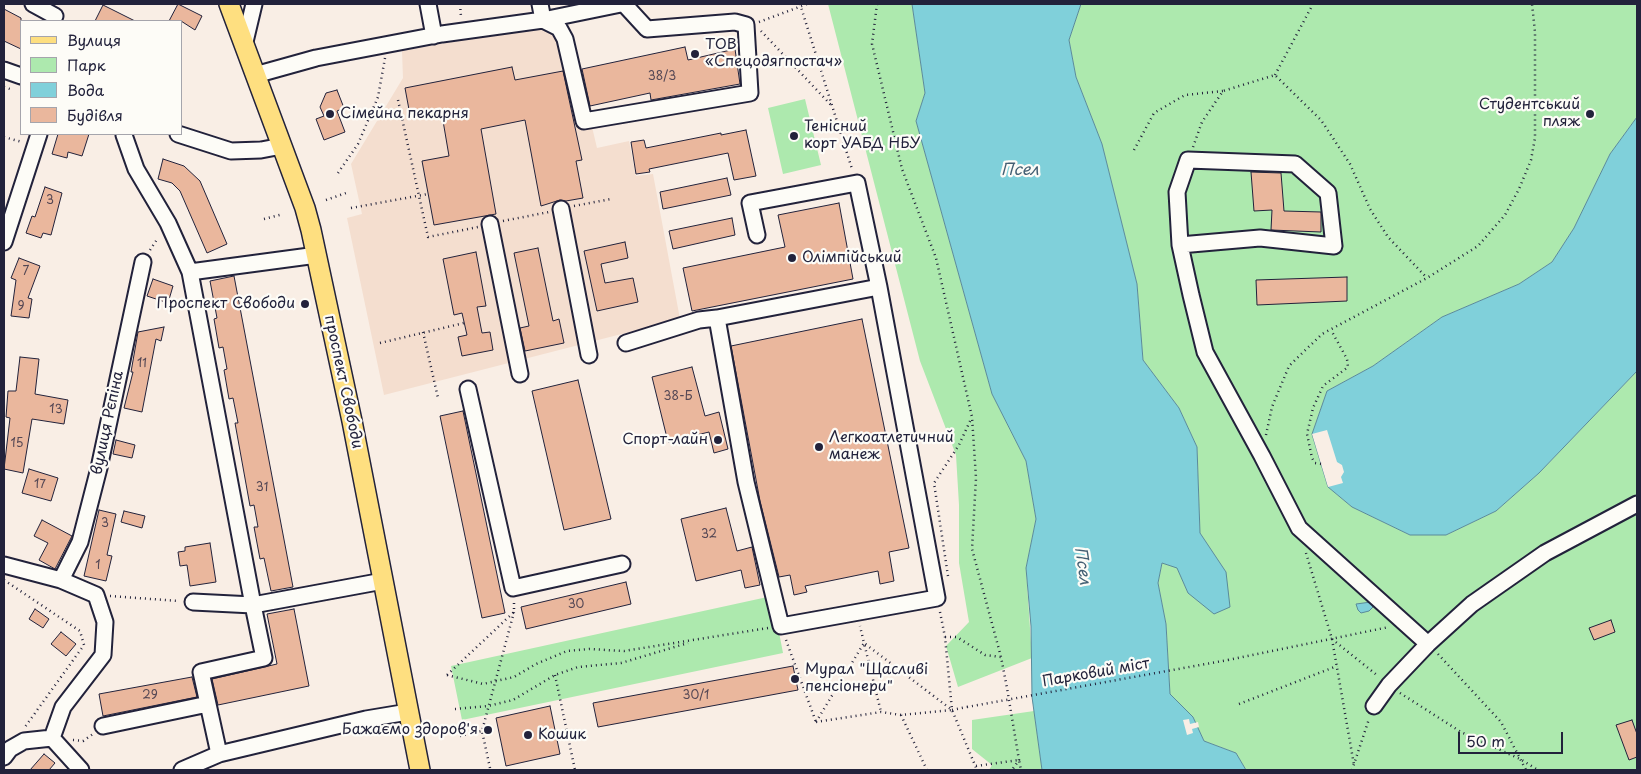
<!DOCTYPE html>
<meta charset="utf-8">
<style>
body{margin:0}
#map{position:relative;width:1641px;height:774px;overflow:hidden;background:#f9eee5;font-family:"Playpen Sans",sans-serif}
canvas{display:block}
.frame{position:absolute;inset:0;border:5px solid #22223b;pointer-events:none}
.legend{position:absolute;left:20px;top:20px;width:162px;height:115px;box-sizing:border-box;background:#fdfcf7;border:1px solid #a5a5ac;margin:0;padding:6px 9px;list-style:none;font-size:15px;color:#22223b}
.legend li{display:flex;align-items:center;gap:10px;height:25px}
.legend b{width:25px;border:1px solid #a5a5ac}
.scale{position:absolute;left:1458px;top:732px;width:105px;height:22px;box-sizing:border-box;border:2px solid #22223b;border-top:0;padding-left:6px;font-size:15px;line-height:18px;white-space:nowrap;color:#22223b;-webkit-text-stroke:4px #fdfcf7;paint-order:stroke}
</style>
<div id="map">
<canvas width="1641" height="774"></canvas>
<div class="frame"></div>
<ul class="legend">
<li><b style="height:6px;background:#fedf80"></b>Вулиця</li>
<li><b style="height:14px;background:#ade9ae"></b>Парк</li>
<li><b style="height:14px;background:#80d0da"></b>Вода</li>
<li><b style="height:14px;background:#eab79d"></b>Будівля</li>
</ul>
<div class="scale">50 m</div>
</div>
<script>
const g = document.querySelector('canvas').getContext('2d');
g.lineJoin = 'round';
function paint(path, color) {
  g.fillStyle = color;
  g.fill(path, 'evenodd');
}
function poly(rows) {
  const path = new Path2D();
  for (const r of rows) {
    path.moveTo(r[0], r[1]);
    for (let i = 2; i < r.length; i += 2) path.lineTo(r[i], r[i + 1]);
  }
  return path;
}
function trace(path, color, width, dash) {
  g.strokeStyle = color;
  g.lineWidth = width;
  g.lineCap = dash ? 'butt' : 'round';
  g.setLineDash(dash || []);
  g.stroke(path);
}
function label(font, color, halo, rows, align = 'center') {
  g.font = font + ' "Playpen Sans",sans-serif';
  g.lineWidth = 4.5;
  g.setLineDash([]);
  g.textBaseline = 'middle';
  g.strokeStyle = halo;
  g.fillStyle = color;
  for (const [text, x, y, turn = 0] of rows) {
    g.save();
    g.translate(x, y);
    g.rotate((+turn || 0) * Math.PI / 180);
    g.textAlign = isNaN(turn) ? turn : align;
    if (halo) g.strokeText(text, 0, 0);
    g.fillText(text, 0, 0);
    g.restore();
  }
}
paint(poly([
 [567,21,597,148,629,141,636,176,653,174,680,319,384,395,347,218,362,214,351,164,403,78,402,51]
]), '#f4decf');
paint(poly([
 [828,4,912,4,925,93,916,121,992,394,1026,461,1036,519,1026,568,1032,658,958,687,946,646,969,622,959,563,959,505,956,455,920,361],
 [1081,4,1637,4,1637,117,1610,154,1574,228,1552,262,1519,284,1442,317,1373,366,1327,391,1312,434,1328,487,1352,507,1410,535,1446,535,1496,511,1539,473,1637,371,1637,770,1246,770,1236,753,1204,741,1193,717,1170,694,1166,624,1158,583,1162,563,1177,567,1188,593,1226,572,1200,533,1197,447,1179,408,1143,360,1137,284,1102,144,1076,77,1069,40],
 [805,99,821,165,783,174,768,108],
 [772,596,783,653,462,720,451,666],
 [1034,711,1042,770,989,770,992,765,972,749,972,720]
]), '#ade9ae');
const water = poly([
 [912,4,1081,4,1069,40,1076,77,1102,144,1137,284,1143,360,1179,408,1197,447,1200,533,1226,572,1230,607,1214,614,1188,593,1177,568,1162,563,1158,583,1166,624,1170,694,1193,717,1204,741,1236,753,1246,770,1042,770,1032,697,1031,626,1026,568,1036,519,1026,461,992,394,916,121,925,93,912,4],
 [1637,117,1637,371,1539,473,1496,511,1446,535,1410,535,1352,507,1328,487,1312,434,1327,391,1373,366,1442,317,1519,284,1552,262,1574,228,1610,154,1637,117],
 [1371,602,1373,607,1369,611,1361,613,1358,610,1356,604,1371,602]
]);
paint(water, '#80d0da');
trace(water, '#5a8a9a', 1);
paint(poly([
 [1327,430,1337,462,1342,465,1344,472,1341,477,1343,483,1328,487,1312,434],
 [1189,719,1190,724,1198,722,1199,727,1192,729,1193,733,1187,735,1183,720]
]), '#f9eee5');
const building = poly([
 [178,4,202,16,195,30,181,21,169,21,178,4],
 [103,5,135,21,95,21,103,5],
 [4,9,21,18,21,49,4,41,4,9],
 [685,47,688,60,735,49,740,84,651,100,650,93,590,106,582,69,685,47],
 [512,67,515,80,563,71,582,160,576,161,583,198,566,201,560,200,541,206,525,120,481,129,496,214,434,225,422,161,449,156,441,109,410,115,405,88,512,67],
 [337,90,344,108,337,111,345,132,324,140,316,119,324,116,320,107,326,93,337,90],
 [746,130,756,176,734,180,728,153,649,169,650,172,636,174,631,142,644,140,646,148,721,133,721,135,746,130],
 [58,134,89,134,82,156,68,152,67,158,52,154,58,134],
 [163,159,184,166,200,181,227,244,207,253,180,191,172,183,158,179,163,159],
 [1251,172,1281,173,1284,211,1321,212,1321,232,1271,230,1272,210,1254,211,1251,172],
 [727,178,731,195,663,209,660,192,727,178],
 [45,187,62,193,51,235,43,233,41,238,26,233,32,216,35,217,45,187],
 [839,203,853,279,692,311,683,268,785,247,778,215,839,203],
 [732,218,735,235,673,249,669,231,732,218],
 [625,242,628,258,601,264,605,283,633,278,638,302,597,311,584,251,625,242],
 [538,248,553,321,559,319,564,343,525,351,520,328,529,326,514,253,538,248],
 [476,252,486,306,477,307,482,333,490,332,493,350,462,356,458,337,467,335,462,313,454,315,443,259,476,252],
 [19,258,40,266,28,298,32,299,29,318,11,316,16,280,11,278,19,258],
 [234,276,293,587,271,591,264,558,260,559,254,527,258,527,254,505,250,506,235,423,238,423,233,398,229,399,224,370,227,369,223,347,219,348,214,319,217,318,210,281,234,276],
 [1347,277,1347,301,1257,305,1256,280,1347,277],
 [153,279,173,286,168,303,147,296,153,279],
 [862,319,909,548,889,552,894,581,880,584,878,571,805,586,807,592,794,595,790,575,779,577,760,501,731,346,862,319],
 [164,327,161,341,156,339,142,412,124,408,133,372,131,372,138,332,164,327],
 [20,357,39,359,35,394,68,400,64,424,32,419,23,473,4,469,10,418,6,417,8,391,16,391,20,357],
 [692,367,705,416,719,412,728,449,714,453,709,432,668,442,652,377,692,367],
 [578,380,611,519,564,530,532,391,578,380],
 [463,411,505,613,482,618,440,416,463,411],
 [116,440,135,445,132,458,113,454,116,440],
 [29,469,58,478,51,501,22,493,29,469],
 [726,508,737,551,752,547,760,585,745,588,741,570,696,581,681,519,726,508],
 [99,510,116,514,107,555,112,556,106,581,84,576,99,510],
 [124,511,145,516,142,528,121,522,124,511],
 [42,520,72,536,55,569,39,560,48,543,34,536,42,520],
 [210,543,216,582,190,586,187,565,180,566,178,552,185,551,185,547,210,543],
 [626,582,631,604,526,629,521,607,626,582],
 [35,609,49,619,43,628,29,619,35,609],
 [294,609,309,686,218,705,212,679,277,664,267,614,294,609],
 [1611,620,1615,632,1594,640,1589,628,1611,620],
 [61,632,76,644,66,656,51,644,61,632],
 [793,666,798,690,598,727,593,703,793,666],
 [192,677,197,697,103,716,99,694,192,677],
 [550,706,560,754,506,766,496,718,550,706],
 [1632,720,1637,734,1637,757,1629,760,1616,725,1632,720],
 [44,754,55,763,49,770,30,770,44,754]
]);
paint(building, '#eab79d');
trace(building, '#22223b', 1);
const minor = poly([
 [33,4,55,16],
 [428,4,434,36],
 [540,4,543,20,559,28,565,39,584,121,750,93,746,25,735,22,647,29,624,4],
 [244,46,254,4],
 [4,70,21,76],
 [255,75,316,58,442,34,543,20,621,4],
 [178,134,231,151,261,150,282,146],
 [124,135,136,169,168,223,190,272,253,605,193,602],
 [561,209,589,355],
 [490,224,520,374],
 [757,235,750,203,857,183,879,287],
 [4,242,39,134],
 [1180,245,1260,238,1334,246,1328,193,1295,164,1188,160,1177,192,1180,245,1191,295,1205,352,1262,456,1299,528,1428,644],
 [190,272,317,255],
 [879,287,937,598,781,626,746,482,717,318,879,287],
 [626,343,699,320,717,318],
 [468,389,513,588,622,564],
 [4,565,61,580,96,595,105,622,103,655,63,707,52,738],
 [61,580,80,542,99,468,143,262],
 [1374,706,1389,685,1428,644,1472,604,1545,553,1637,504],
 [103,726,208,704],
 [219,754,201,672,264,658,253,605,383,581],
 [4,757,10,749,24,741,52,738,81,770],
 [182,770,219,754,366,719,408,712]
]);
const major = poly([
 [229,4,305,208,311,230,352,421,420,770]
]);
trace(minor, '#22223b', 19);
trace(major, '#22223b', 22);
trace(poly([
 [460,4,461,17],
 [800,4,852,169],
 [877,4,872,44,902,169,936,258,972,417,976,478,972,549,1001,657,1007,688,1019,760,1012,770],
 [759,22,807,4],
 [761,31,831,105],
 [1275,75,1313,4],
 [4,87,10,89],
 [398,100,428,237,478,227],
 [4,137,22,142],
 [1193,147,1202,122,1223,91,1275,75,1321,120,1350,164,1370,209,1388,237,1427,278],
 [1134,150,1154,113,1185,95,1223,91],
 [338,173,358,144,378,97,385,58],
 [326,200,346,193],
 [574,206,611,199],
 [351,208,428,194],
 [264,219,283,214],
 [503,221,549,212],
 [150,250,158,238],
 [423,332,438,398],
 [380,343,464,323],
 [1266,435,1272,407,1289,366,1322,334,1427,278,1478,246,1505,215,1519,189,1531,160,1535,138,1535,32,1532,4],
 [1321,464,1315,463,1312,458,1307,434,1313,408,1323,386,1348,367,1347,359,1331,330],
 [1306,553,1332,639,1354,765],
 [948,576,934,483,959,445,971,419],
 [4,580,80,631,84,645,25,727],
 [110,596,179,601],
 [940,612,945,637,952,710,977,770],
 [945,637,957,637,985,655,1001,657],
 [1332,639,1378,676],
 [786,640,816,722],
 [1438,654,1501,722,1526,770],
 [1228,660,1389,627],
 [447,675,483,684,514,677,536,664,567,651,589,649,624,651,768,628],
 [447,675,514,612,514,602],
 [555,675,575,770],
 [1400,693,1461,732,1520,759,1538,770],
 [1239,704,1337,666],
 [455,709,488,706,513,700,555,675,578,667,621,663,688,643],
 [952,710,967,707],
 [901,715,927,770],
 [816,722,881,712,901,715,952,710,864,643,860,626],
 [816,722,864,643,881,712],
 [460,736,482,731],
 [73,740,83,741,93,734],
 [976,766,1019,760,1021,770],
 [490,768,482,731,514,612],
 [1352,770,1369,719]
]), '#22223b', 2.5, [1, 4]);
trace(minor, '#fdfcf7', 15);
trace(major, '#fedf80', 19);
trace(poly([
 [967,707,1228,660]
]), '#22223b', 2.5, [1, 4]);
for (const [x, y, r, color] of [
 [695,54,5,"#22223b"],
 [330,114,5,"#22223b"],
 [1590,114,5,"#22223b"],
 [794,136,5,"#22223b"],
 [792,258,5,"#22223b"],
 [305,304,5,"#22223b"],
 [718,440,5,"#22223b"],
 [819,447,5,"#22223b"],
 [795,679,5,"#22223b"],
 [488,730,5,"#22223b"],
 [528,735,5,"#22223b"]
]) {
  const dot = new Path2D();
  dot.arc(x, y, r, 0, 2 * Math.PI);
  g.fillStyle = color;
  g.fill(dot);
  trace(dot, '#fdfcf7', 2);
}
label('12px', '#544754', null, [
 ["38/3",662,77],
 ["3",50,201],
 ["7",26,272],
 ["9",21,307],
 ["11",142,364],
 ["38-Б",678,397],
 ["13",56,410],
 ["15",17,444],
 ["17",40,485],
 ["31",262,488],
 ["3",105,524],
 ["32",709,535],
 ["1",98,566],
 ["30",576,605],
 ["29",150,696],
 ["30/1",696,696]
]);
label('15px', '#22223b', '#fdfcf7', [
 ["ТОВ",705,45],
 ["«Спецодягпостач»",705,62],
 ["Студентський",1580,105,"right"],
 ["пляж",1580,122,"right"],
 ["Сімейна пекарня",340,114],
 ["Тенісний",804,127],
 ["корт УАБД НБУ",804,144],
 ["Олімпійський",802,258],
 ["Проспект Свободи",295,304,"right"],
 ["Легкоатлетичний",829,438],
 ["манеж",829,455],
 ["Спорт-лайн",708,440,"right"],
 ["Мурал \"Щасливі",805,670],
 ["пенсіонери\"",805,687],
 ["Бажаємо здоров'я",478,730,"right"],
 ["Кошик",538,735]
], 'left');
label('15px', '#22223b', '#fdfcf7', [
 ["проспект Свободи",343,382,78],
 ["вулиця Рєпіна",108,423,-78],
 ["Парковий міст",1096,673,-10]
]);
label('italic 16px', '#435f73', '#fdfcf7', [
 ["Псел",1020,171],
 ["Псел",1082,566,82]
]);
</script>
